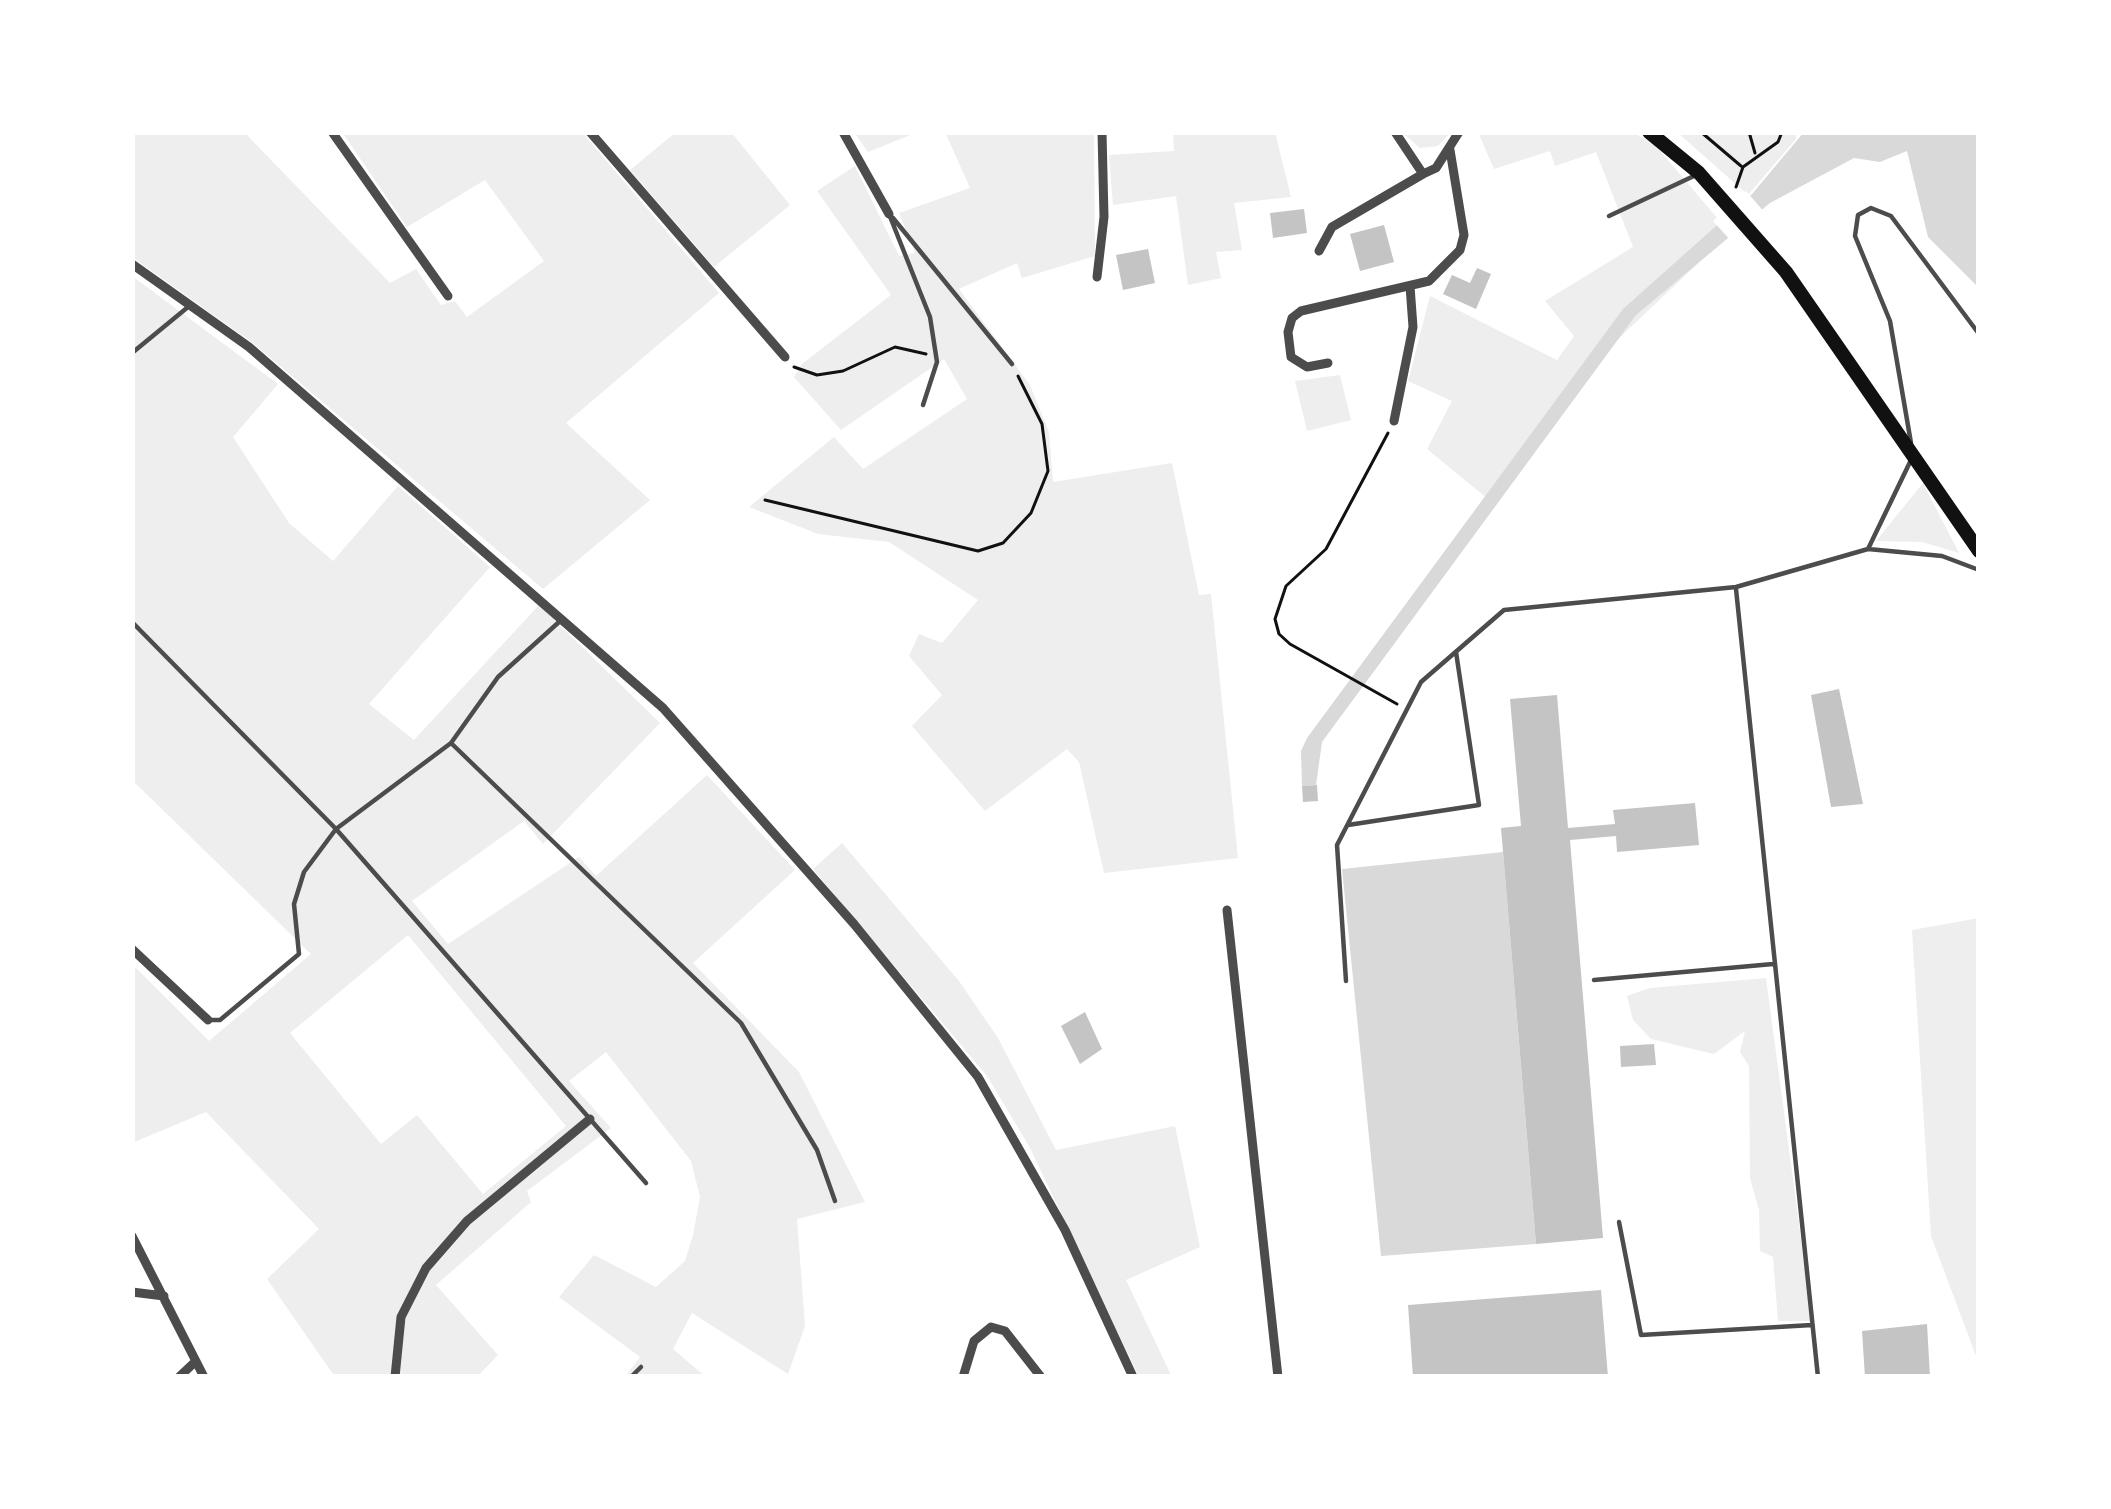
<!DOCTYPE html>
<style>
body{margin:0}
#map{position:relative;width:2111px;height:1509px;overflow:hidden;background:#fff;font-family:Signika,sans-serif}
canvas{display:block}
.frame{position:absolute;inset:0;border:135px solid #fff;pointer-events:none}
</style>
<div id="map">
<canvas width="2111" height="1509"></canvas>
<div class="frame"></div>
</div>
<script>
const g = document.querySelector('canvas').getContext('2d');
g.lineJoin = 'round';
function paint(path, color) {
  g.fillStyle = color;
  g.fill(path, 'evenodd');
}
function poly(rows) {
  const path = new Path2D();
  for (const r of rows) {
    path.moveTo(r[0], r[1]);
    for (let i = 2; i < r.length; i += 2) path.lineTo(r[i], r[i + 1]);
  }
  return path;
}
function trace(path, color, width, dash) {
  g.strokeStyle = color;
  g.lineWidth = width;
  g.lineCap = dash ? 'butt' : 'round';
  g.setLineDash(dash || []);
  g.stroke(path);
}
paint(poly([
 [132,132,244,132,390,283,416,269,441,305,455,301,467,317,544,261,485,180,407,227,342,132,582,132,719,293,566,423,650,500,543,589,253,343,132,257],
 [676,132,731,132,790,205,714,267,630,170],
 [854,132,918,132,868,152],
 [945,132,1094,132,1095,256,1022,278,1017,263,959,289,1030,385,1049,432,1053,482,1172,463,1199,595,1211,594,1238,858,1104,873,1079,762,1067,749,985,811,912,726,942,695,909,656,919,634,942,643,978,600,889,542,818,534,749,507,834,437,863,469,967,399,944,359,841,430,794,377,802,364,891,295,817,191,855,166,899,256,915,253,899,213,970,188],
 [1173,132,1275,132,1291,197,1234,203,1242,250,1216,252,1221,278,1188,285,1176,196,1113,205,1109,155,1174,151],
 [1401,132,1451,132,1438,146,1420,148],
 [1478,132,1633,132,1656,146,1730,233,1615,342,1494,504,1427,449,1452,401,1408,381,1430,296,1557,360,1574,336,1545,301,1633,247,1596,152,1555,166,1550,151,1494,169],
 [1677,132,1796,132,1796,139,1748,195],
 [132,276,278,384,233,437,289,523,333,561,398,486,490,567,369,704,414,740,539,605,660,723,543,844,524,821,412,901,448,944,579,857,596,876,707,775,795,870,693,963,799,1072,865,1202,797,1219,805,1326,788,1374,692,1313,673,1349,706,1377,625,1377,640,1357,559,1297,594,1255,656,1287,685,1261,693,1235,700,1197,691,1161,606,1052,569,1081,611,1128,527,1191,531,1202,436,1285,498,1355,477,1377,335,1377,267,1279,319,1229,206,1112,132,1143,132,964,209,1041,311,954,132,780],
 [408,935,566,1126,483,1194,417,1115,381,1144,290,1033],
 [1340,375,1351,420,1307,431,1295,381],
 [1923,483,1959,553,1922,542,1876,541],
 [842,843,959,981,998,1038,1056,1150,1175,1126,1200,1247,1126,1280,1172,1377,1139,1377,1029,1146,987,1076,813,869],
 [1979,918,1979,1377,1977,1377,1976,1356,1931,1236,1912,930],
 [1766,978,1812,1321,1778,1321,1773,1257,1760,1251,1759,1210,1750,1178,1749,1066,1740,1052,1745,1031,1714,1054,1651,1039,1633,1020,1627,996,1650,988]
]), '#eee');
paint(poly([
 [1804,132,1979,132,1979,288,1928,237,1907,151,1880,162,1854,158,1770,203,1636,315,1322,742,1316,785,1302,786,1301,751,1307,738,1623,309,1752,194],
 [1503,852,1536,1244,1381,1256,1342,869]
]), '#d9d9d9');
paint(poly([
 [1746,191,1766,214,1732,242,1713,221]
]), '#fff');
paint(poly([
 [1304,209,1307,233,1273,238,1270,213],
 [1384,225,1394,262,1360,271,1350,234],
 [1148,249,1155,283,1123,290,1116,255],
 [1477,268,1491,274,1476,309,1443,294,1452,275,1470,283],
 [1839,689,1863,804,1831,807,1811,695],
 [1557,695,1568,828,1615,824,1613,810,1695,803,1699,845,1617,852,1616,836,1570,840,1603,1238,1536,1244,1501,828,1521,826,1510,699],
 [1317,785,1318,801,1303,802,1302,786],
 [1085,1012,1102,1049,1080,1064,1061,1026],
 [1654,1044,1656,1065,1621,1067,1620,1046],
 [1601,1290,1608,1377,1413,1377,1408,1305],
 [1927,1324,1930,1377,1865,1377,1862,1331]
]), '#c4c4c4');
trace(poly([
 [1701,132,1741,166],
 [1749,132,1755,153],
 [1736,187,1743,167,1778,142,1782,132],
 [794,367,817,375,843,371,895,347,926,354],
 [1388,433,1326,549,1286,586,1275,619,1279,634,1290,644,1397,704],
 [765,500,978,551,1003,543,1031,513,1048,471,1042,424,1018,376]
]), '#111', 3);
trace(poly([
 [889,214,930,317,937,362,923,405],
 [1609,216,1696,175],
 [893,218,1012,364],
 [132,353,188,307],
 [1911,443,1890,321,1855,236,1858,215,1871,208,1891,216,1979,334],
 [1868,549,1911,460],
 [1736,589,1818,1377],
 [132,622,336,829,646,1183],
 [451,743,741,1023,817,1150,835,1201],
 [1348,825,1479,805,1456,652],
 [1594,980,1773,964],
 [1346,981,1337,845,1421,682,1504,610,1736,587,1868,549,1942,556,1979,570],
 [209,1020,220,1020,299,954,294,904,304,872,336,829,451,743,498,677,559,622],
 [1619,1222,1641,1335,1812,1325],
 [631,1377,641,1367]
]), '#4c4c4c', 4.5);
trace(poly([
 [332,132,448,296],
 [590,132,785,357],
 [843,132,889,214],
 [1395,132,1423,174,1436,168,1459,132],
 [1319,251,1332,227,1423,174],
 [132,264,249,347,663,708,854,924,978,1077,1065,1230,1133,1377],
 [1097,277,1104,217,1102,132],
 [1328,363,1307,367,1291,357,1288,332,1292,318,1301,311,1429,281,1460,250,1464,235,1450,150],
 [1394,421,1413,327,1410,286],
 [1227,910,1278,1377],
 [132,949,208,1020],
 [132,1236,204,1377],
 [132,1292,164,1296],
 [179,1377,196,1361],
 [395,1377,401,1317,426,1268,467,1221,590,1119],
 [963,1377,974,1341,991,1327,1005,1331,1041,1377]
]), '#4c4c4c', 9);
trace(poly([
 [1649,132,1699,173,1786,272,1979,551]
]), '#111', 14);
</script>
